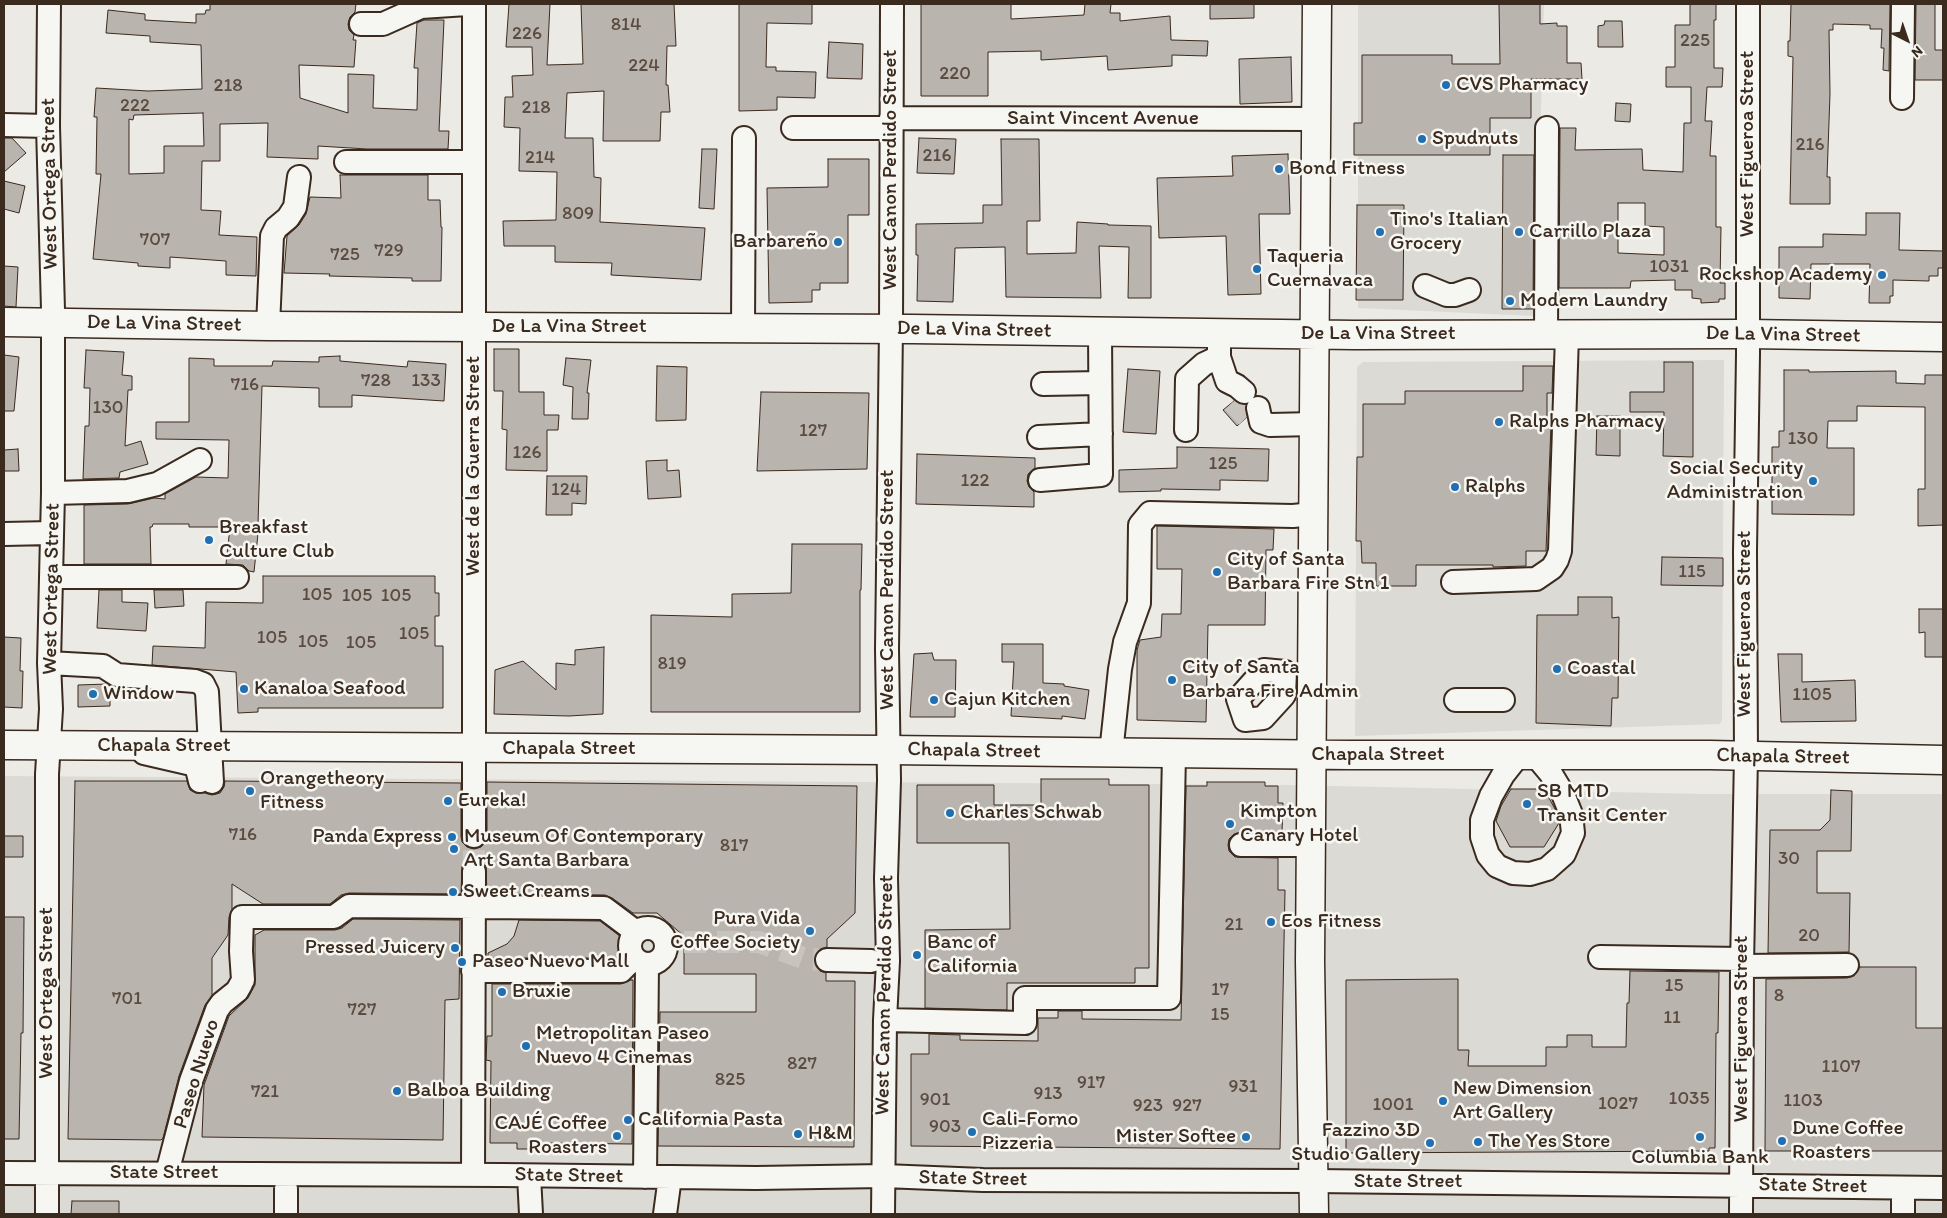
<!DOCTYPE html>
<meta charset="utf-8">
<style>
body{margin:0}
#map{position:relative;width:1947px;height:1218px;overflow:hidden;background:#ebeae5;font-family:Itim,sans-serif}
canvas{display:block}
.frame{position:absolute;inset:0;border:5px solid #3b2a1e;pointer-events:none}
.north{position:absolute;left:1882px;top:15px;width:50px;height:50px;-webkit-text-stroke:4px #f6f6f2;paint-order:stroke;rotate:139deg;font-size:14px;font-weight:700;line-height:20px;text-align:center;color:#3b2a1e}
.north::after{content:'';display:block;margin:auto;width:18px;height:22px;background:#3b2a1e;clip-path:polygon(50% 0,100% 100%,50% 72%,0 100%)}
</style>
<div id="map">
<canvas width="1947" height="1218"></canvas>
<div class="frame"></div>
<div class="north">N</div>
</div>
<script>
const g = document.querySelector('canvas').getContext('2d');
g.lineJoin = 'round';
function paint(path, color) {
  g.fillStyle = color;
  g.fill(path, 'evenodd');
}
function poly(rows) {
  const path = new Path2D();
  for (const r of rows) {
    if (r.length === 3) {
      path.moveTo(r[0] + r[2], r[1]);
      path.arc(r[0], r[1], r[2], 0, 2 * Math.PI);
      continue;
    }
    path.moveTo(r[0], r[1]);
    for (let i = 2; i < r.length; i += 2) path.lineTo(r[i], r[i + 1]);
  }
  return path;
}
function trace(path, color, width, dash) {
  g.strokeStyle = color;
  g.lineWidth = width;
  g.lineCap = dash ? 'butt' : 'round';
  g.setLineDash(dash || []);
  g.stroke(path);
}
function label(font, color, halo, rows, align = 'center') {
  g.font = font + ' Itim,sans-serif';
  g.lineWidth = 5;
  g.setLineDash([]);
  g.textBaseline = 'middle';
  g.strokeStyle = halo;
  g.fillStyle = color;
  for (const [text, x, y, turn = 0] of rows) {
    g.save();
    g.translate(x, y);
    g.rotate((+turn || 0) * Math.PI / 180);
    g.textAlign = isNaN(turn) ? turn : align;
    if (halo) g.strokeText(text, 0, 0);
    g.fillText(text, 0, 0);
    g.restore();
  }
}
paint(poly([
 [1358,4,1544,4,1535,316,1358,308],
 [1724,360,1722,720,1720,724,1355,736,1357,367,1363,362],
 [4,776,1285,785,1703,794,1943,794,1943,1214,4,1214]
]), '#dcdad4');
const building = poly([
 [210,4,356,4,355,12,350,17,348,24,349,30,354,35,353,40,356,40,354,67,299,65,300,98,348,113,348,74,374,75,373,108,417,110,418,68,414,68,417,23,424,20,444,20,439,131,449,131,448,149,367,149,318,146,318,159,267,157,268,123,220,124,220,161,202,161,201,210,221,211,219,235,257,237,256,276,226,275,226,261,170,257,170,268,138,266,138,263,93,259,101,174,96,174,97,117,94,117,96,88,148,91,202,89,201,45,150,42,150,36,106,33,108,10,145,14,145,20,196,23,196,14,205,14,206,10,210,10,210,4],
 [203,113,204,146,164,146,164,173,129,174,129,119,133,120,134,115,203,113],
 [509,4,550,4,547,65,583,64,581,4,674,4,676,46,667,46,666,85,668,85,670,112,661,112,660,141,603,141,604,91,567,93,565,138,593,138,594,177,601,178,600,222,705,228,701,280,611,275,612,263,555,262,555,246,504,246,503,221,556,220,557,172,519,171,520,128,504,127,505,97,513,97,512,76,533,75,532,47,506,47,509,4],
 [739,4,812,4,812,24,767,23,766,67,776,67,776,71,816,72,815,98,777,97,777,110,739,111,739,4],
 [921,4,1011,4,1011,19,1084,15,1085,4,1111,4,1110,13,1120,13,1120,21,1170,16,1171,40,1208,41,1207,56,1172,55,1172,66,1108,70,1107,56,1041,60,1041,51,988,52,988,96,921,96,921,4],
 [1210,4,1254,4,1254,18,1210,19,1210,4],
 [1499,4,1540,4,1540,24,1557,23,1557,26,1567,26,1567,63,1581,63,1582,79,1531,79,1531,118,1490,118,1490,155,1354,155,1354,123,1362,123,1362,55,1452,55,1452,64,1500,64,1499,4],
 [1690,4,1716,4,1716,20,1714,20,1714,68,1723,68,1722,87,1707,87,1705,121,1712,121,1710,156,1716,156,1716,227,1721,227,1720,283,1725,283,1725,299,1719,299,1719,302,1701,303,1701,299,1692,298,1692,290,1675,290,1675,280,1631,281,1630,288,1559,288,1560,128,1576,128,1575,150,1642,149,1643,170,1683,172,1684,123,1691,123,1691,87,1666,87,1666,67,1675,67,1675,25,1690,25,1690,4],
 [1618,203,1645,203,1645,226,1664,227,1664,255,1618,253,1618,203],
 [1791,4,1890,4,1889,71,1883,70,1884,48,1881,48,1882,29,1870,29,1870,25,1833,24,1833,30,1829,30,1830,94,1827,177,1830,177,1830,204,1790,204,1793,57,1788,56,1788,41,1790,41,1791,4],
 [1916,4,1935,4,1935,50,1943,50,1943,80,1915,80,1916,4],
 [1605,21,1622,21,1623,47,1598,47,1598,26,1604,25,1605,21],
 [829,42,863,44,862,79,827,78,829,42],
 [1291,57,1292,102,1240,104,1239,59,1291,57],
 [1616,103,1631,104,1630,122,1615,121,1616,103],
 [4,138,12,138,26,153,4,172,4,138],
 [919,138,956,139,954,174,917,173,919,138],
 [1001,139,1039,139,1040,221,1027,221,1027,254,1076,253,1077,222,1108,224,1108,225,1151,226,1151,298,1128,298,1129,247,1099,246,1101,298,1006,297,1005,247,955,248,953,302,917,301,918,255,916,255,916,224,983,223,983,205,1002,205,1001,139],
 [702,149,717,149,714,209,699,208,702,149],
 [1288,154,1290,214,1259,214,1261,294,1228,295,1226,236,1159,238,1157,178,1233,176,1232,156,1288,154],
 [1503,155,1534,155,1533,309,1502,309,1503,155],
 [828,159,869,159,869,215,848,215,848,283,820,283,820,290,812,290,812,302,769,303,767,188,828,187,828,159],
 [340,175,428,175,428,200,440,200,441,227,442,227,441,281,412,281,412,278,329,276,330,274,284,273,287,236,299,225,306,214,310,197,341,198,340,175],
 [4,181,25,186,19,213,4,209,4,181],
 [1357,205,1404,205,1403,300,1356,300,1357,205],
 [1866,213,1900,213,1899,250,1943,251,1943,268,1938,268,1938,276,1929,276,1929,281,1893,280,1893,296,1890,296,1890,303,1869,303,1870,264,1811,264,1810,299,1779,298,1779,247,1823,247,1823,234,1866,235,1866,213],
 [4,266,18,267,16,307,4,306,4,266],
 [494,349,519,349,519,392,544,392,544,415,559,415,558,430,547,430,547,471,506,470,507,430,502,429,503,391,494,391,494,349],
 [86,350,124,352,122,375,132,376,132,390,128,390,125,446,141,441,148,464,120,472,119,478,83,479,85,426,89,426,90,388,84,388,86,350],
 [4,355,19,357,14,411,4,411,4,355],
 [340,356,340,361,407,367,408,361,446,364,444,401,352,395,352,407,319,407,319,388,262,386,258,524,259,524,254,572,249,571,243,565,226,564,230,527,189,527,189,524,153,524,152,527,150,527,151,564,84,564,84,505,128,504,154,498,165,499,165,494,196,477,228,478,229,440,156,439,156,422,189,422,189,358,214,359,214,366,272,366,273,361,319,362,319,357,340,356],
 [566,358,591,360,587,393,589,393,588,419,572,419,573,387,563,385,566,358],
 [1664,362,1693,362,1693,457,1663,456,1664,412,1630,412,1630,392,1664,392,1664,362],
 [657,366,687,367,686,420,656,421,657,366],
 [1523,366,1553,366,1552,393,1547,393,1547,425,1551,425,1546,551,1526,551,1526,566,1493,567,1493,565,1416,565,1416,586,1376,586,1376,563,1362,563,1361,541,1356,541,1357,457,1363,457,1363,404,1405,404,1405,391,1523,391,1523,366],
 [1128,369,1160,371,1156,434,1123,432,1128,369],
 [1784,370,1809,370,1809,372,1896,371,1896,383,1925,384,1925,375,1943,375,1943,525,1918,526,1918,489,1925,489,1925,407,1857,406,1857,421,1828,421,1827,448,1854,448,1854,515,1772,514,1772,447,1779,447,1779,431,1784,431,1784,370],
 [761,392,869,393,867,469,757,471,761,392],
 [1234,401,1241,405,1245,405,1247,417,1237,426,1223,410,1234,401],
 [1597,416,1620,416,1620,456,1596,455,1597,416],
 [1177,447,1269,449,1268,481,1220,480,1220,490,1161,489,1161,491,1119,492,1119,470,1177,468,1177,447],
 [18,449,19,471,4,471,4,450,18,449],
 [917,454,1035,458,1035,468,1028,474,1027,481,1029,487,1034,492,1034,507,916,504,917,454],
 [667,460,667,471,679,470,681,497,648,499,646,461,667,460],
 [547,476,587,476,586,504,572,503,572,515,546,515,547,476],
 [1157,526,1274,529,1273,550,1266,550,1265,625,1208,625,1206,722,1137,720,1137,650,1140,640,1161,637,1162,614,1181,614,1182,569,1157,569,1157,526],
 [792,544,862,544,861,590,860,590,860,712,651,712,651,615,732,617,732,594,791,593,792,544],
 [1662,557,1723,558,1723,586,1661,585,1662,557],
 [263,576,435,576,435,593,439,593,439,616,435,616,435,646,443,646,443,708,258,708,258,712,238,713,236,672,152,665,153,646,205,648,206,602,263,603,263,576],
 [99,590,122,590,122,602,148,603,146,631,97,628,99,590],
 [154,590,183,590,184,606,155,608,154,590],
 [1578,597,1612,597,1612,618,1619,617,1618,698,1612,698,1611,726,1536,723,1537,615,1578,615,1578,597],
 [1919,609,1943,609,1943,657,1925,657,1925,632,1919,633,1919,609],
 [4,637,21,638,20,671,23,671,22,708,4,707,4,637],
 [1002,644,1043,644,1043,683,1064,684,1064,686,1089,690,1085,719,1062,716,1062,719,1011,716,1014,662,1002,662,1002,644],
 [604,647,603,714,569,716,494,714,495,670,523,661,556,690,556,663,575,665,575,650,604,647],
 [932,653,934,660,956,660,955,717,910,717,914,654,932,653],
 [1778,654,1802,654,1802,682,1855,680,1856,721,1781,722,1778,654],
 [107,684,110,686,110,706,78,707,78,685,107,684],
 [1041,779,1109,779,1109,785,1149,785,1149,968,1135,968,1135,983,1007,983,1007,1010,925,1008,925,930,1010,929,1009,843,917,843,917,785,994,785,994,805,1041,805,1041,779],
 [75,781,187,781,190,790,196,793,205,793,212,795,220,793,224,787,225,781,461,783,461,836,462,842,467,847,474,849,481,847,486,842,487,836,487,782,857,786,855,913,827,939,827,947,820,949,816,953,814,960,816,967,820,971,826,973,826,981,855,981,854,1147,658,1146,660,1012,756,1012,756,974,684,974,684,936,657,913,633,913,612,898,605,895,487,894,486,866,481,861,475,859,468,860,462,866,461,894,349,893,341,895,330,904,263,904,232,884,232,909,229,917,228,935,212,958,212,995,205,1005,179,1076,163,1138,161,1140,68,1139,75,781],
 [1207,782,1265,782,1265,786,1278,786,1278,803,1283,803,1282,832,1241,832,1234,834,1229,839,1228,845,1229,851,1235,857,1278,858,1278,890,1285,890,1280,1149,911,1146,911,1054,929,1054,929,1034,960,1035,960,1040,1038,1041,1038,1018,1058,1018,1058,1011,1082,1011,1082,1019,1181,1020,1186,786,1207,786,1207,782],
 [1511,789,1544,789,1555,809,1559,823,1544,847,1510,847,1496,821,1501,806,1511,789],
 [1831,790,1852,791,1851,851,1817,851,1817,893,1850,893,1849,952,1768,953,1770,830,1820,830,1830,820,1831,790],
 [4,836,23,836,23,857,4,857,4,836],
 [4,917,24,917,23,1033,21,1033,19,1139,4,1139,4,917],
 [353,919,460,920,459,999,445,1000,443,1140,202,1137,204,1085,229,1016,248,998,255,985,255,935,264,930,335,930,342,928,353,919],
 [519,920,600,921,621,937,621,952,616,958,488,958,488,953,507,944,514,936,519,920],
 [1860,967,1916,967,1916,1028,1943,1028,1943,1151,1765,1151,1766,979,1847,978,1854,976,1860,967],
 [1630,971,1719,972,1718,1033,1716,1033,1715,1148,1709,1148,1709,1151,1346,1153,1346,980,1458,979,1458,1050,1469,1050,1468,1066,1546,1066,1546,1047,1567,1047,1567,1035,1592,1035,1592,1047,1626,1047,1627,1003,1629,1003,1630,971],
 [631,980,633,980,632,1144,545,1143,545,1149,517,1149,517,1143,490,1143,491,1061,486,1060,487,1036,492,1036,492,984,621,984,631,980],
 [72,1201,119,1201,119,1214,71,1214,72,1201]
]);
paint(building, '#bab4ae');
trace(building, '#3b2a1e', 1);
trace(poly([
 [1233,402,1247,417],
 [474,872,474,836],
 [684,942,759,942,806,959,827,960]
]), '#c8c4bd', 22, [22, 11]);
const minor = poly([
 [361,24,383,24,421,7,467,4],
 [1902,98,1903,4],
 [891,118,1316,119],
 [4,125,48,126],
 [793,128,891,128],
 [346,162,474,162],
 [1425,286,1447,295,1455,295,1469,290],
 [268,326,272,236,276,228,288,218,295,207,299,177],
 [743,328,744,138],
 [1546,335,1547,128],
 [1219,342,1219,357,1227,381,1237,386,1244,392],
 [1043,384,1100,383],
 [1258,408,1261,422,1270,425,1314,424],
 [1186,430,1187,379,1204,364,1219,357],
 [1039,437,1101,434],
 [1040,480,1101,475,1100,332],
 [53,493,128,491,157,484,200,460],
 [4,534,51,533],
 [51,577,237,577],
 [1453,582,1536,579,1552,568,1557,560,1560,551,1567,335],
 [49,663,103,666,117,675,195,681,203,684,207,692,212,782],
 [1264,670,1285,672,1284,695,1263,718,1245,720,1238,699,1264,670],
 [1456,700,1503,700],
 [144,753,196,765,200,781],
 [1111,753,1120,669,1125,642,1139,603,1140,525,1150,513,1293,516,1313,514],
 [1518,756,1503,775,1491,796,1482,820,1482,837,1488,855,1497,866,1513,873,1530,874,1547,869,1564,854,1573,833,1571,814,1563,794,1551,774,1536,756],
 [474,836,474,4],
 [1241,845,1311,845],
 [648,946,18],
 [1600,957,1742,959],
 [827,960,871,961],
 [1742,966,1847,965],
 [473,971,621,971,634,958],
 [243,980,241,951,242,917,334,917,349,906,604,908,636,932],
 [885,1020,1025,1023,1025,998,1169,998,1174,754],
 [4,1173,503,1175,756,1178,884,1176,983,1180,1314,1181,1943,1188],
 [167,1173,191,1081,217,1010,222,1003,237,991,241,984],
 [473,1175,474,872],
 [529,1176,531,1214],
 [645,1177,647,964],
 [47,1214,47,774,51,709,49,663,53,493,53,310,48,126,49,4],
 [286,1214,286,1189],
 [665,1214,670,1177],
 [883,1214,885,1020,888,961,886,878,889,780,887,649,891,328,892,4],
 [1741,1214,1742,966,1746,756,1745,551,1748,354,1748,4],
 [1903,1214,1903,1188]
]);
const major = poly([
 [4,322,268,326,912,329,1354,335,1748,334,1943,337],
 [4,745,887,750,1350,755,1710,755,1943,760],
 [1314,1214,1310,961,1317,4]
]);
trace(minor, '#3b2a1e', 26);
trace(major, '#3b2a1e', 31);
trace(minor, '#f6f6f2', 22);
trace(major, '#f6f6f2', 28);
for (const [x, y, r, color] of [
 [1446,85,5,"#1f6fb2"],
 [1422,139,5,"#1f6fb2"],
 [1279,169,5,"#1f6fb2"],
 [1380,232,5,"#1f6fb2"],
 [1519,232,5,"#1f6fb2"],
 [838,242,5,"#1f6fb2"],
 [1257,269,5,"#1f6fb2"],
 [1882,275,5,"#1f6fb2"],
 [1510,301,5,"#1f6fb2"],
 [1499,422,5,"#1f6fb2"],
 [1813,481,5,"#1f6fb2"],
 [1455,487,5,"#1f6fb2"],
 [209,540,5,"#1f6fb2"],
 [1217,572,5,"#1f6fb2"],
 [1557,669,5,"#1f6fb2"],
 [1172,680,5,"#1f6fb2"],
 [244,689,5,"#1f6fb2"],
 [93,694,5,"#1f6fb2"],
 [934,700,5,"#1f6fb2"],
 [250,791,5,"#1f6fb2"],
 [448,801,5,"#1f6fb2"],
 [1527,804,5,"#1f6fb2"],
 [950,813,5,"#1f6fb2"],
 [1230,824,5,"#1f6fb2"],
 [452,837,5,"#1f6fb2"],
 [454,849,5,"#1f6fb2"],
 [453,892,5,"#1f6fb2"],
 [1271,922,5,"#1f6fb2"],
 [810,931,5,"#1f6fb2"],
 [455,948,5,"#1f6fb2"],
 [917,955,5,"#1f6fb2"],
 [462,962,5,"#1f6fb2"],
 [502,992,5,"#1f6fb2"],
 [526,1046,5,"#1f6fb2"],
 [397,1091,5,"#1f6fb2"],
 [1443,1101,5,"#1f6fb2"],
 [628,1120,5,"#1f6fb2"],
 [972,1132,5,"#1f6fb2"],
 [798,1134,5,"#1f6fb2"],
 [617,1136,5,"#1f6fb2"],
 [1246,1137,5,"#1f6fb2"],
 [1700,1137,5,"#1f6fb2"],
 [1782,1141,5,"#1f6fb2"],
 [1478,1142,5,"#1f6fb2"],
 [1430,1143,5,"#1f6fb2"]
]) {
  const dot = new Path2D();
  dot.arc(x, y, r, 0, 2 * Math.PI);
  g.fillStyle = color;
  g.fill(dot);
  trace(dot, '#f6f6f2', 2);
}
label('19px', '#5b4c42', null, [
 ["814",626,25],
 ["226",527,34],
 ["225",1695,41],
 ["224",644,66],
 ["220",955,74],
 ["218",228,86],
 ["222",135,106],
 ["218",536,108],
 ["216",1810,145],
 ["216",937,156],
 ["214",540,158],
 ["809",578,214],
 ["707",155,240],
 ["729",389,251],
 ["725",345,255],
 ["1031",1669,267],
 ["728",376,381],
 ["133",426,381],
 ["716",245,385],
 ["130",108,408],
 ["127",813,431],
 ["130",1803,439],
 ["126",527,453],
 ["125",1223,464],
 ["122",975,481],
 ["124",566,490],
 ["115",1692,572],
 ["105",317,595],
 ["105",357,596],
 ["105",396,596],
 ["105",414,634],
 ["105",272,638],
 ["105",313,642],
 ["105",361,643],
 ["819",672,664],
 ["1105",1812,695],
 ["716",243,835],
 ["817",734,846],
 ["30",1789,859],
 ["21",1234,925],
 ["20",1809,936],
 ["15",1674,986],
 ["17",1220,990],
 ["8",1779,996],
 ["701",127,999],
 ["727",362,1010],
 ["15",1220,1015],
 ["11",1672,1018],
 ["827",802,1064],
 ["1107",1841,1067],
 ["825",730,1080],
 ["917",1091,1083],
 ["931",1243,1087],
 ["721",265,1092],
 ["913",1048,1094],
 ["1035",1689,1099],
 ["901",935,1100],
 ["1103",1803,1101],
 ["1027",1618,1104],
 ["1001",1393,1105],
 ["923",1148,1106],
 ["927",1187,1106],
 ["903",945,1127]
]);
label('21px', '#3b2a1e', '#f6f6f2', [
 ["CVS Pharmacy",1456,85],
 ["Spudnuts",1432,139],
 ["Bond Fitness",1289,169],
 ["Tino's Italian",1390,220],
 ["Grocery",1390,244],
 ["Carrillo Plaza",1529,232],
 ["Barbareño",828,242,"right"],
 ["Taqueria",1267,257],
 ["Cuernavaca",1267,281],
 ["Rockshop Academy",1872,275,"right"],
 ["Modern Laundry",1520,301],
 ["Ralphs Pharmacy",1509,422],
 ["Social Security",1803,469,"right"],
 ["Administration",1803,493,"right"],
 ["Ralphs",1465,487],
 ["Breakfast",219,528],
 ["Culture Club",219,552],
 ["City of Santa",1227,560],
 ["Barbara Fire Stn 1",1227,584],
 ["City of Santa",1182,668],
 ["Barbara Fire Admin",1182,692],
 ["Coastal",1567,669],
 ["Kanaloa Seafood",254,689],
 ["Window",103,694],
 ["Cajun Kitchen",944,700],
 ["Orangetheory",260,779],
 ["Fitness",260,803],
 ["SB MTD",1537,792],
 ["Transit Center",1537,816],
 ["Eureka!",458,801],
 ["Kimpton",1240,812],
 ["Canary Hotel",1240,836],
 ["Charles Schwab",960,813],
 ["Panda Express",442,837,"right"],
 ["Museum Of Contemporary",464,837],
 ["Art Santa Barbara",464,861],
 ["Sweet Creams",463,892],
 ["Pura Vida",800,919,"right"],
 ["Coffee Society",800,943,"right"],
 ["Eos Fitness",1281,922],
 ["Banc of",927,943],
 ["California",927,967],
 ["Pressed Juicery",445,948,"right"],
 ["Paseo Nuevo Mall",472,962],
 ["Bruxie",512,992],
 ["Metropolitan Paseo",536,1034],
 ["Nuevo 4 Cinemas",536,1058],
 ["New Dimension",1453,1089],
 ["Art Gallery",1453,1113],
 ["Balboa Building",407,1091],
 ["California Pasta",638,1120],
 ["Cali-Forno",982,1120],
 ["Pizzeria",982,1144],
 ["CAJÉ Coffee",607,1124,"right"],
 ["Roasters",607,1148,"right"],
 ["Dune Coffee",1792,1129],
 ["Roasters",1792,1153],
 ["Fazzino 3D",1420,1131,"right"],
 ["Studio Gallery",1420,1155,"right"],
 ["H&M",808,1134],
 ["Mister Softee",1236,1137,"right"],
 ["The Yes Store",1488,1142],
 ["Columbia Bank",1700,1158,"center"]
], 'left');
label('21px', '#3b2a1e', '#f6f6f2', [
 ["Saint Vincent Avenue",1103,119],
 ["West Figueroa Street",1748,144,-90],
 ["West Canon Perdido Street",891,170,-90],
 ["West Ortega Street",50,184,-91],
 ["De La Vina Street",164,324,1],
 ["De La Vina Street",569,327],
 ["De La Vina Street",974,330,1],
 ["De La Vina Street",1378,334],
 ["De La Vina Street",1783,335,1],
 ["West de la Guerra Street",474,466,-90],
 ["West Ortega Street",52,589,-89],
 ["West Canon Perdido Street",888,590,-90],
 ["West Figueroa Street",1745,624,-90],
 ["Chapala Street",164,746],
 ["Chapala Street",569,749],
 ["Chapala Street",974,751,1],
 ["Chapala Street",1378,755],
 ["Chapala Street",1783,757,1],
 ["West Ortega Street",47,993,-90],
 ["West Canon Perdido Street",885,995,-89],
 ["West Figueroa Street",1742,1029,-90],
 ["Paseo Nuevo",197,1074,-73],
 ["State Street",164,1173],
 ["State Street",569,1176,1],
 ["State Street",973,1179,1],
 ["State Street",1408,1182],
 ["State Street",1813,1186,1]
]);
</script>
